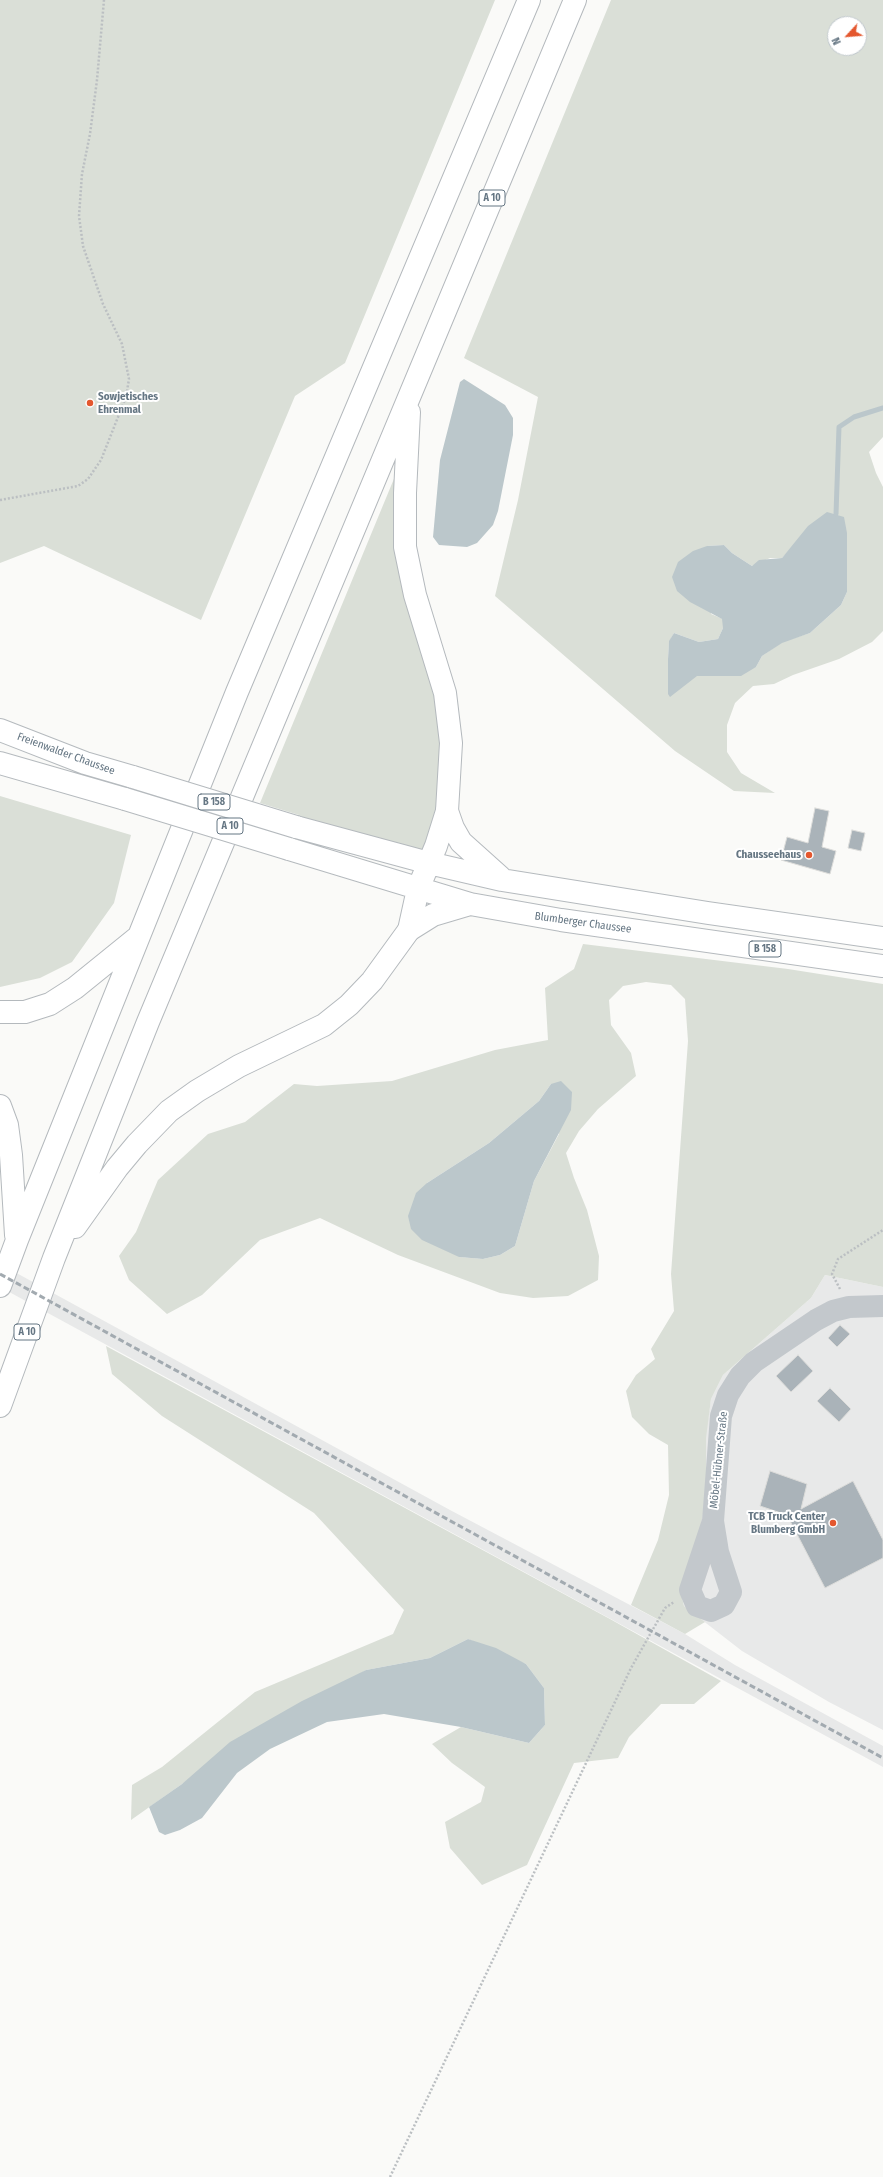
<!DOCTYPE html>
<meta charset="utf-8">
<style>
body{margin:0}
#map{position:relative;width:883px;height:2177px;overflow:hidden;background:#fafaf8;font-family:"Fira Sans Condensed",sans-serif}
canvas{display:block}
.north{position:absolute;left:827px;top:16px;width:40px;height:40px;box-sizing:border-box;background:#fff;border:1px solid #c1c8cd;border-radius:50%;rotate:244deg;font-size:11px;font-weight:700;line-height:16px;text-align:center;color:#657683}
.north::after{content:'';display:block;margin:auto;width:14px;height:18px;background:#e4572e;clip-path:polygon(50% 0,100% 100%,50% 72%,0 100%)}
</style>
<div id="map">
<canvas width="883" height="2177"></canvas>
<div class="north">N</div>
</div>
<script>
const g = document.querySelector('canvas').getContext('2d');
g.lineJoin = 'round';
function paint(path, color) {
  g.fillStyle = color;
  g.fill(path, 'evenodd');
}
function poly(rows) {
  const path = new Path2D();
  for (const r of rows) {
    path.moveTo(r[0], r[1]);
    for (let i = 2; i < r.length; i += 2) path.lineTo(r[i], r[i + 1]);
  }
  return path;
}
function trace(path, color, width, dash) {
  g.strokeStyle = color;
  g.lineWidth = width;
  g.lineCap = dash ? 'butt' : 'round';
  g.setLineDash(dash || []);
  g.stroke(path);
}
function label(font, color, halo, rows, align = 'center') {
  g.font = font + ' "Fira Sans Condensed",sans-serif';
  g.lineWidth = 4;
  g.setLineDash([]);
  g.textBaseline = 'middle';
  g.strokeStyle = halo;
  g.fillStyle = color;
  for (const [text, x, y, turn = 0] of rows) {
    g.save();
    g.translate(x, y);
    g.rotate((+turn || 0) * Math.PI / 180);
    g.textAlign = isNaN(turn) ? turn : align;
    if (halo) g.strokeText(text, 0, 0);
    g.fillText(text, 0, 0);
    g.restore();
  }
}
paint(poly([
 [0,1264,450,1510,685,1634,735,1665,883,1746,883,1767,0,1287],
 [825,1275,883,1287,883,1730,829,1702,742,1651,684,1606,681,1593,711,1399,723,1375,811,1298]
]), '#e8e9e9');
paint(poly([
 [0,0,495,0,345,363,295,396,201,620,44,546,0,563],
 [611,0,883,0,883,437,869,452,876,473,883,487,883,631,872,642,839,659,793,675,774,684,753,686,735,703,727,725,727,752,741,773,775,793,734,791,675,751,495,596,518,500,538,397,464,358],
 [835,24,859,24,859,48,835,48],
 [847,533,847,592,841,605,810,633,782,642,762,656,756,667,697,676,668,659,669,642,674,633,699,642,718,639,723,628,723,619,711,614,707,546,724,545,732,553,752,566,770,558,782,558,794,545],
 [398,469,442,722,440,801,425,849,421,851,298,818,299,815,260,803],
 [0,796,131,835,114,903,72,962,40,978,0,987],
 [583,944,788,969,883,984,883,1287,825,1275,811,1298,723,1375,711,1399,706,1438,706,1496,701,1525,681,1593,684,1606,705,1622,685,1634,631,1605,658,1540,669,1495,668,1445,649,1434,632,1417,626,1391,636,1375,655,1359,651,1349,674,1311,671,1274,688,1041,685,999,671,985,646,982,623,986,609,1000,611,1025,631,1053,636,1076,598,1109,579,1131,566,1153,574,1178,587,1210,599,1256,598,1280,568,1296,533,1298,500,1293,398,1255,320,1218,260,1240,202,1295,167,1314,129,1280,119,1256,136,1232,158,1180,208,1134,245,1122,294,1084,317,1086,392,1081,495,1050,548,1040,545,988,574,969],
 [551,1084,559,1134,534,1181,515,1246,500,1255,483,1259,459,1257,427,1183,489,1143,539,1101],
 [106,1346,610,1619,721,1681,694,1704,661,1704,629,1737,618,1758,574,1763,527,1865,482,1885,450,1848,445,1822,481,1802,485,1787,452,1763,432,1744,461,1727,529,1743,545,1725,544,1688,526,1664,468,1639,430,1658,366,1670,182,1784,131,1820,132,1785,162,1767,255,1692,393,1634,404,1610,314,1513,162,1416,112,1374]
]), '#dadfd7');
paint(poly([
 [464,379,505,405,513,418,513,435,498,511,493,525,477,543,467,547,439,545,433,537,440,460,460,382],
 [827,512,844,517,847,533,847,592,841,605,810,633,782,643,762,656,756,667,741,676,697,676,670,697,668,694,668,659,669,641,674,633,699,642,718,639,723,628,722,619,690,602,677,591,672,577,678,562,693,551,707,546,724,545,732,553,752,566,759,560,782,558,808,526],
 [561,1081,572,1092,571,1110,534,1181,515,1246,500,1255,483,1259,459,1257,422,1240,411,1229,408,1216,416,1193,427,1183,489,1143,539,1101,551,1084],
 [468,1639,496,1648,526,1664,544,1688,545,1725,529,1743,461,1727,384,1714,327,1722,270,1749,237,1773,202,1818,180,1830,165,1835,159,1832,149,1807,182,1784,230,1742,302,1701,366,1670,430,1658]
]), '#bbc7cb');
trace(poly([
 [836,514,839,427,854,417,883,408]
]), '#bbc7cb', 5);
const building = poly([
 [815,808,829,811,822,847,836,851,830,874,781,860,787,837,808,843,815,808],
 [852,830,865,833,861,851,848,848,852,830],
 [840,1325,850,1334,837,1347,828,1338,840,1325],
 [798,1355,813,1371,791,1392,776,1376,798,1355],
 [830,1388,851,1409,839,1422,817,1401,830,1388],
 [770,1471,807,1484,801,1509,853,1481,883,1540,883,1558,825,1588,787,1515,760,1506,770,1471]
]);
paint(building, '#aab3b9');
trace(building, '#dcdcda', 1);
const major = poly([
 [0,730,85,763,133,777],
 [0,763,125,799],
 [447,811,453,828,461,842,500,877],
 [296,827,429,863,502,880,708,913,883,938],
 [289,849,470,904,561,920,883,966],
 [409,930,418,889,436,846,447,811],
 [409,930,433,915,470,904]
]);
const highway = poly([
 [409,412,405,493,405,547,415,595,445,693,451,743,447,811],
 [0,1012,25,1012,50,1004,75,988,138,937],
 [0,1106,7,1125,11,1155,16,1235],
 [75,1227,117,1168,137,1144,169,1111,197,1091,239,1066,324,1025,349,1005,372,981,409,930],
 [0,1286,17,1240,237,692,529,0],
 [0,1406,54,1258,148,1022,575,0]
]);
trace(major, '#b5babe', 24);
trace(highway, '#b4b9bd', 24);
trace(poly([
 [0,500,78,486,88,479,101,460,126,397,129,379,122,344,103,304,83,246,79,216,82,174,90,134,97,80,104,0],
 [840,1289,832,1274,838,1259,883,1230],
 [390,2177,631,1668,665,1608,674,1602]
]), '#bbbfc2', 2.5, [2, 2]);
trace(poly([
 [713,1521,690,1590,697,1606,711,1611,724,1605,731,1592,718,1552,713,1521,721,1416,728,1395,740,1376,754,1362,816,1320,833,1311,849,1307,883,1306]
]), '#c3c8cc', 22);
trace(major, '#fff', 22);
trace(highway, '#fff', 22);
trace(poly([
 [0,1274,883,1758]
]), '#a2aab0', 3, [6, 3]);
const majorBridge = poly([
 [133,777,296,827],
 [125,799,289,849]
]);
trace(majorBridge, '#b5babe', 24, []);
trace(majorBridge, '#fff', 22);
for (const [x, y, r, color] of [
 [90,403,4,"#e4572e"],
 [809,855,4,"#e4572e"],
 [833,1523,4,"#e4572e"]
]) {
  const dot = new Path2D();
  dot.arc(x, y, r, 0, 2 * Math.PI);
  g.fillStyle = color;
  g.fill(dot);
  trace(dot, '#fff', 1.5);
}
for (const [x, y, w] of [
 [492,198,26],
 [214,802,32],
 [230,826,26],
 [765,949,32],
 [27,1332,26]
]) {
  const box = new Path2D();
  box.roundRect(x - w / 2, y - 8, w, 16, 3);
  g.fillStyle = '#fff';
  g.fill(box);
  trace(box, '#657683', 1);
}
label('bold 10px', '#657683', null, [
 ["A 10",492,198],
 ["B 158",214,802],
 ["A 10",230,826],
 ["B 158",765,949],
 ["A 10",27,1332]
]);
label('bold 11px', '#657683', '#fff', [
 ["Sowjetisches",98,397,"left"],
 ["Ehrenmal",98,410,"left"],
 ["Chausseehaus",801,855],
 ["TCB Truck Center",825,1517],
 ["Blumberg GmbH",825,1530]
], 'right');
label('11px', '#657683', '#fff', [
 ["Freienwalder Chaussee",66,754,20],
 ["Blumberger Chaussee",583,923,8],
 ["Möbel-Hübner-Straße",719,1460,-84]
]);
</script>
